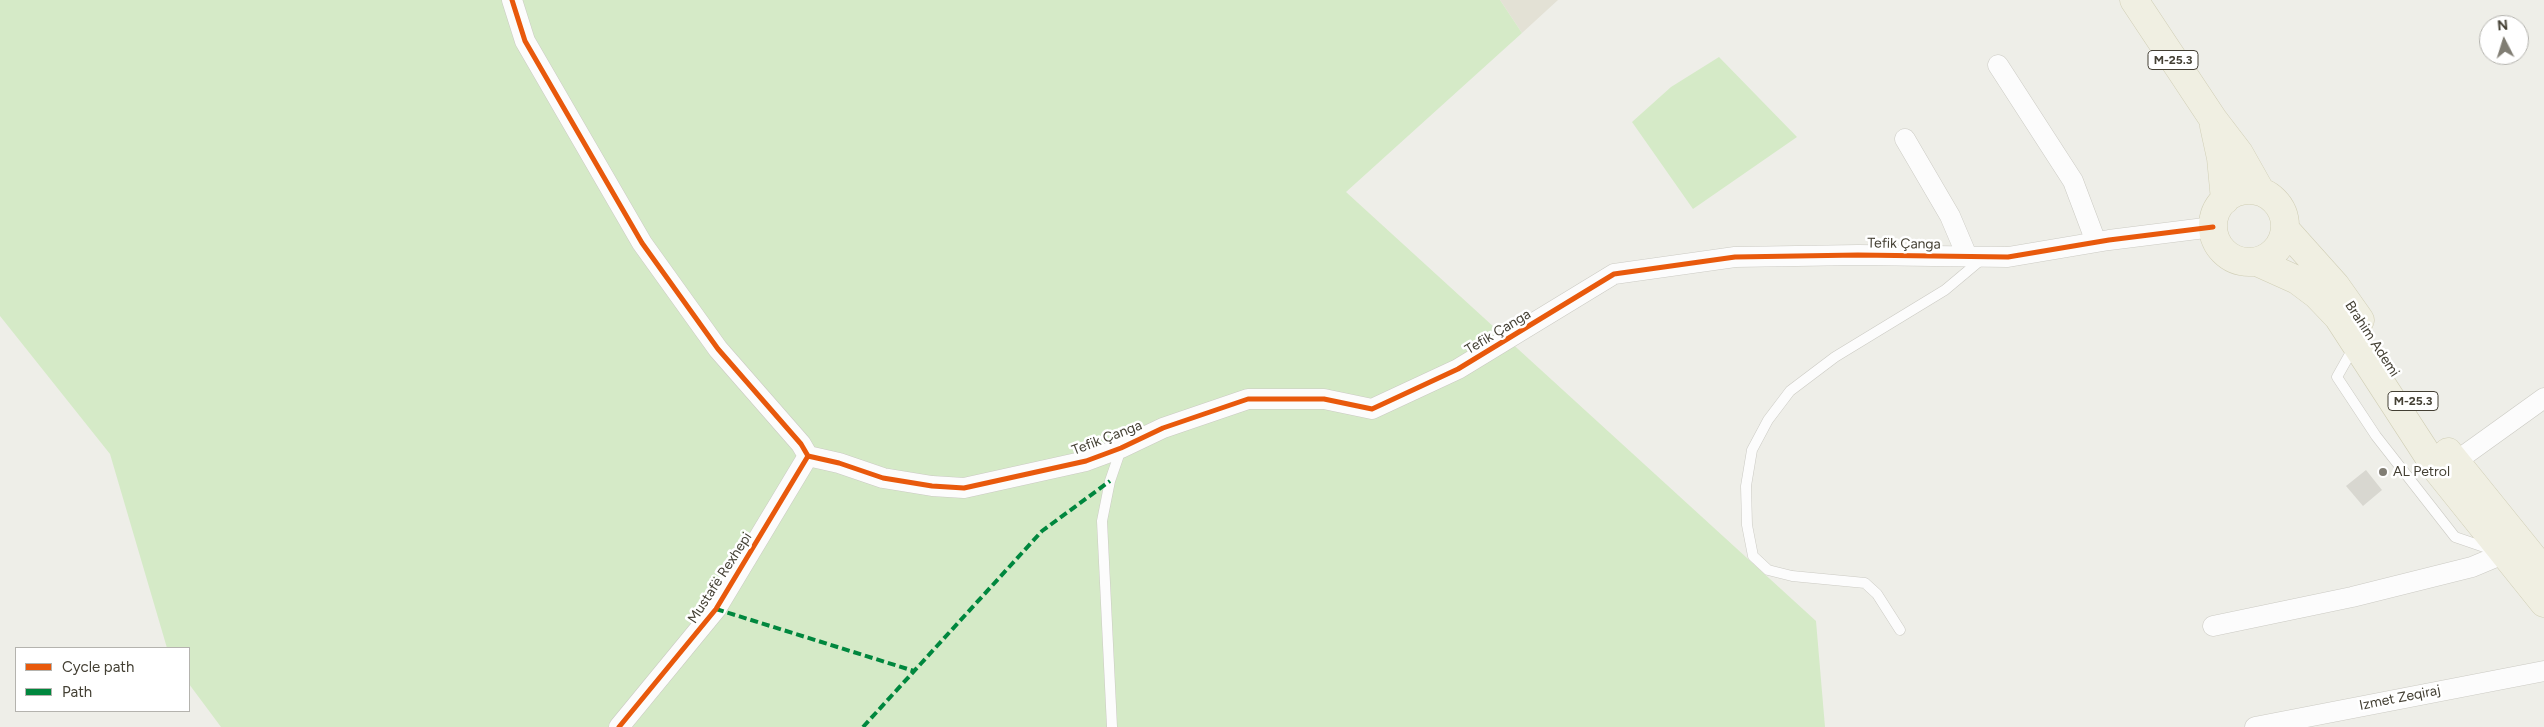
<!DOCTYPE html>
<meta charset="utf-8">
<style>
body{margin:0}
#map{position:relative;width:2544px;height:727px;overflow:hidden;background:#eeeee8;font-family:Figtree,sans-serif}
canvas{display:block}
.legend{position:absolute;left:15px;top:647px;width:175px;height:65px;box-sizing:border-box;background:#fff;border:1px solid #b4b3ae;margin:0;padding:6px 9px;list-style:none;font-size:15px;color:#444034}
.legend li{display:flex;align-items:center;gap:10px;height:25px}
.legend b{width:25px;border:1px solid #b4b3ae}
.north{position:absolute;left:2479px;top:15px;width:50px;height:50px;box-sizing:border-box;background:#fff;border:1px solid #b4b3ae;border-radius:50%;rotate:355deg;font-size:14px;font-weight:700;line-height:20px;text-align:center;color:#444034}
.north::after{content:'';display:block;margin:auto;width:18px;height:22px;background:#807d73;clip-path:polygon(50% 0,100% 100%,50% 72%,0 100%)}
</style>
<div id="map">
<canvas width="2544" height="727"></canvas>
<ul class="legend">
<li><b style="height:6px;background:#e8590c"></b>Cycle path</li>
<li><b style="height:6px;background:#00873e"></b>Path</li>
</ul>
<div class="north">N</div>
</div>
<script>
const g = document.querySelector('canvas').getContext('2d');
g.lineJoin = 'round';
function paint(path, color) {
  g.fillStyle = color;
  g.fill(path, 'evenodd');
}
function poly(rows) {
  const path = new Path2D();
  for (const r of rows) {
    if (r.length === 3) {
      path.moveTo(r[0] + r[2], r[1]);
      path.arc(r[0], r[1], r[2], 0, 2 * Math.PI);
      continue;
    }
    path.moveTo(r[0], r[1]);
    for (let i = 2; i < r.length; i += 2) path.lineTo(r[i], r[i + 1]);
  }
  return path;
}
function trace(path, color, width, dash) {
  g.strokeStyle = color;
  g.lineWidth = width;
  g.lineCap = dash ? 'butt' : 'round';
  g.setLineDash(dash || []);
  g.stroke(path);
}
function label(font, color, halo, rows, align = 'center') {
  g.font = font + ' Figtree,sans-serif';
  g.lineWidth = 5;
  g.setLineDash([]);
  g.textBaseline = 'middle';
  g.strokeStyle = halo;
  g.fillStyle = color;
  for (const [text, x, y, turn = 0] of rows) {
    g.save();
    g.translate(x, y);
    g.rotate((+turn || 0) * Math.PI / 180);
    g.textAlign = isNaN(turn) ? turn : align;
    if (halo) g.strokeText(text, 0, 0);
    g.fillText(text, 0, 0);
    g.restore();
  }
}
paint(poly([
 [1500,0,1558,0,1522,33]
]), '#e3e1d5');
paint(poly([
 [0,0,1500,0,1522,33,1346,192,1816,621,1825,727,221,727,189,684,189,648,167,648,110,454,0,316],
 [1719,57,1797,137,1693,209,1632,122,1671,87]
]), '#d5eac7');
paint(poly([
 [2366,470,2382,490,2363,506,2346,486]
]), '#d8d7d0');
const lane = poly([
 [2355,345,2337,377,2376,436,2455,537,2493,550],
 [1900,630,1877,594,1865,583,1792,576,1768,570,1753,556,1747,525,1746,486,1752,450,1768,420,1790,391,1835,357,1945,290,1982,259],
 [1112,727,1102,521,1110,481,1121,449]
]);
const street = poly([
 [512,0,525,41,642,243,718,349,801,444,808,456],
 [1998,65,2073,181,2096,242],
 [1905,139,1950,216,1967,256],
 [808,456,839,463,883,478,932,486,964,488,1086,461,1121,448,1163,428,1248,399,1324,399,1372,409,1458,369,1614,274,1735,257,1858,255,2008,257,2109,240,2213,227],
 [2455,462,2544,398],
 [2213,626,2352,597,2472,567,2503,554],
 [619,727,716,609,808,456],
 [2255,727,2544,671]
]);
const primary = poly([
 [2134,0,2213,119,2239,153,2261,192],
 [2214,126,2221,158,2225,200],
 [2249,226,36],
 [2285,229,2336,286,2360,320],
 [2257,262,2297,280,2317,295,2338,317,2438,471,2544,603],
 [2448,452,2544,571]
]);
trace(lane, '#cbcac3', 11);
trace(street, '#cbcac3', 21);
trace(primary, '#d0ceb5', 29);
trace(lane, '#fcfcfc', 10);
trace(street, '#fcfcfc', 20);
trace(primary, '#f0efe2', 28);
trace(poly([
 [716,609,914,671],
 [863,727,1042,531,1110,481]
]), '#00873e', 4, [8, 4]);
trace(poly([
 [512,0,525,41,642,243,718,349,801,444,808,456],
 [808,456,839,463,883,478,932,486,964,488,1086,461,1121,448,1163,428,1248,399,1324,399,1372,409,1458,369,1614,274,1735,257,1858,255,2008,257,2109,240,2213,227],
 [619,727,716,609,808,456]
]), '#e8590c', 5);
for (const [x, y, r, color] of [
 [2383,472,5,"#807d73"]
]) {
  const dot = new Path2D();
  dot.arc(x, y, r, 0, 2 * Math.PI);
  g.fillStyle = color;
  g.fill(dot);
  trace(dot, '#fff', 2);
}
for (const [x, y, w] of [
 [2173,60,50],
 [2413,401,50]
]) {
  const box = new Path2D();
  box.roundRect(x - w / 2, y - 9.5, w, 19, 4);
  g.fillStyle = '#fff';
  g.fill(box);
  trace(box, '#444034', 1);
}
label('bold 12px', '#444034', null, [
 ["M-25.3",2173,60],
 ["M-25.3",2413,401]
]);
label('14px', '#444034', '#fff', [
 ["Tefik Çanga",1904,244,1],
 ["Tefik Çanga",1498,332,-31],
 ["Brahim Ademi",2372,339,57],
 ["Tefik Çanga",1107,438,-21],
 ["Mustafë Rexhepi",720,578,-57],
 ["Izmet Zeqiraj",2400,698,-11]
]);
label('14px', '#444034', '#fff', [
 ["AL Petrol",2393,472]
], 'left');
</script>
